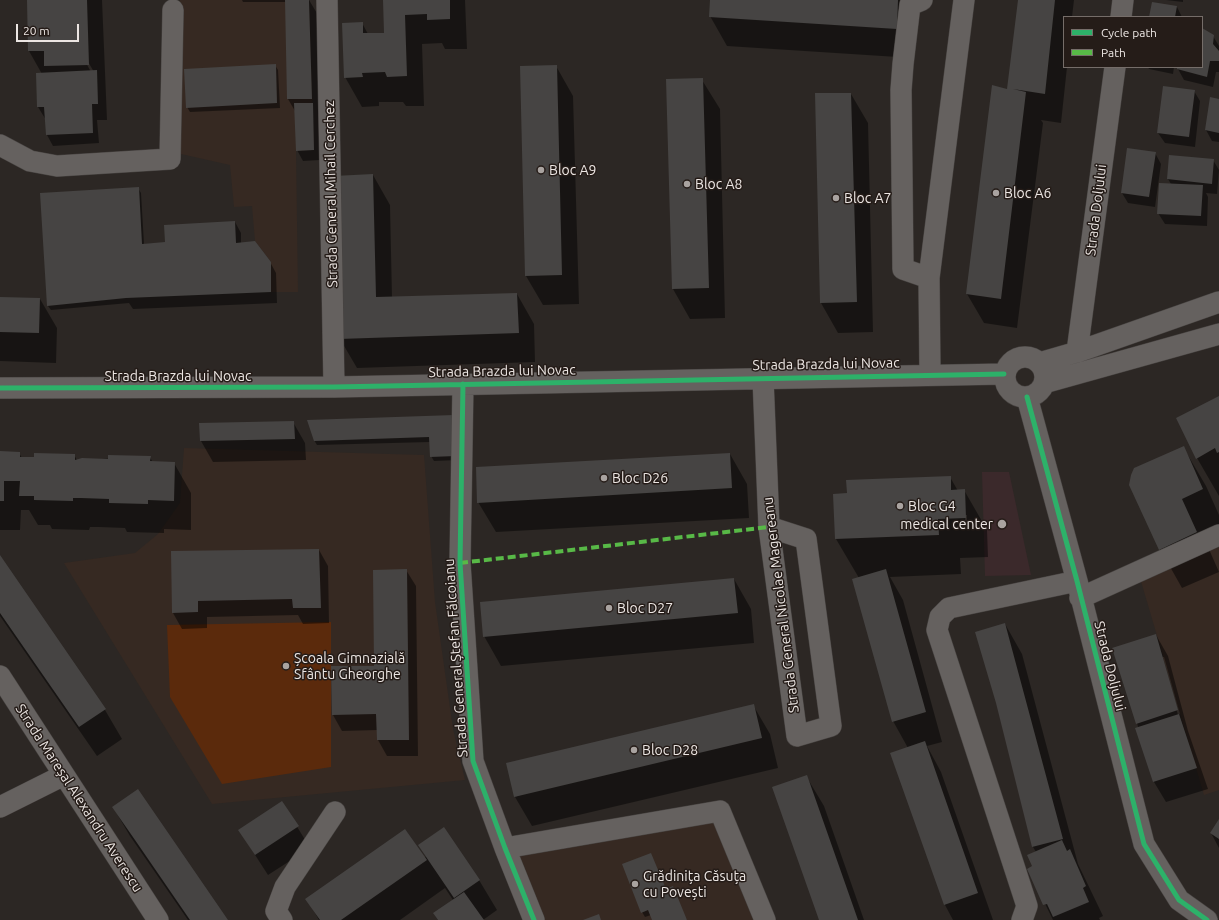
<!DOCTYPE html>
<meta charset="utf-8">
<style>
body{margin:0}
#map{position:relative;width:1219px;height:920px;overflow:hidden;background:#2c2724;font-family:Ubuntu,sans-serif}
canvas{display:block}
.legend{position:absolute;left:1063px;top:16px;width:140px;height:52px;box-sizing:border-box;background:#251c18;border:1px solid #756d69;margin:0;padding:5px 7px;list-style:none;font-size:12px;color:#ece6e3}
.legend li{display:flex;align-items:center;gap:8px;height:20px}
.legend b{width:20px;border:1px solid #756d69}
.scale{position:absolute;left:16px;top:24px;width:63px;height:18px;box-sizing:border-box;border:2px solid #ece6e3;border-top:0;padding-left:5px;font-size:12px;line-height:14px;white-space:nowrap;color:#ece6e3;-webkit-text-stroke:3px #251c18;paint-order:stroke}
</style>
<div id="map">
<canvas width="1219" height="920"></canvas>
<ul class="legend">
<li><b style="height:5px;background:#2db169"></b>Cycle path</li>
<li><b style="height:5px;background:#58b947"></b>Path</li>
</ul>
<div class="scale">20 m</div>
</div>
<script>
const g = document.querySelector('canvas').getContext('2d');
g.lineJoin = 'round';
function paint(path, color) {
  g.fillStyle = color;
  g.fill(path, 'evenodd');
}
function poly(rows) {
  const path = new Path2D();
  for (const r of rows) {
    if (r.length === 3) {
      path.moveTo(r[0] + r[2], r[1]);
      path.arc(r[0], r[1], r[2], 0, 2 * Math.PI);
      continue;
    }
    path.moveTo(r[0], r[1]);
    for (let i = 2; i < r.length; i += 2) path.lineTo(r[i], r[i + 1]);
  }
  return path;
}
function trace(path, color, width, dash) {
  g.strokeStyle = color;
  g.lineWidth = width;
  g.lineCap = dash ? 'butt' : 'round';
  g.setLineDash(dash || []);
  g.stroke(path);
}
function label(font, color, halo, rows, align = 'center') {
  g.font = font + ' Ubuntu,sans-serif';
  g.lineWidth = 3;
  g.setLineDash([]);
  g.textBaseline = 'middle';
  g.strokeStyle = halo;
  g.fillStyle = color;
  for (const [text, x, y, turn = 0] of rows) {
    g.save();
    g.translate(x, y);
    g.rotate((+turn || 0) * Math.PI / 180);
    g.textAlign = isNaN(turn) ? turn : align;
    if (halo) g.strokeText(text, 0, 0);
    g.fillText(text, 0, 0);
    g.restore();
  }
}
paint(poly([
 [180,0,309,0,314,150,296,151,298,292,271,292,271,262,255,241,252,206,234,207,230,165,181,154],
 [184,448,424,455,435,602,453,729,465,780,212,804,64,563,135,553,158,534,180,503],
 [1219,543,1219,790,1204,795,1140,578],
 [720,811,765,920,534,920,505,848]
]), '#362922');
paint(poly([
 [982,472,1009,472,1031,575,985,576]
]), '#3b292b');
paint(poly([
 [331,622,331,767,222,784,170,697,167,625]
]), '#5b2a0c');
paint(poly([
 [28,0,102,0,107,120,97,120,99,143,53,146,47,135,46,120,38,107,42,74,29,51],
 [87,60,94,72,91,72,85,61],
 [242,0,309,0,318,15,320,160,303,161,297,150,295,111,288,99,286,2,243,2],
 [384,0,465,0,467,49,445,49,442,43,422,44,424,106,406,106,403,102,379,102,379,106,362,107,345,77,362,23,368,34,385,34],
 [711,0,902,0,913,58,727,46,710,16],
 [1019,0,1074,0,1072,17,1064,17,1064,67,1067,67,1061,123,1041,120,1043,123,1017,328,984,323,967,294,1008,90],
 [1166,0,1183,0,1183,2],
 [1177,7,1182,17,1150,17],
 [1202,29,1213,36,1219,46,1219,72,1216,72,1213,87,1184,80,1178,69,1178,67,1202,67],
 [275,65,278,70,280,108,190,112,187,107],
 [556,66,573,96,579,304,543,305,526,276],
 [1148,67,1174,67,1173,74,1149,69],
 [702,80,720,109,725,318,690,319,673,289],
 [1194,91,1200,101,1195,147,1165,143,1158,133],
 [851,94,868,123,873,332,838,333,821,303],
 [1219,100,1219,142,1212,141,1206,130],
 [1155,153,1161,164,1155,207,1128,203,1122,193],
 [1170,156,1213,160,1219,170,1217,194,1206,193,1208,197,1207,226,1165,224,1158,213,1171,184,1168,179],
 [373,175,390,205,392,298,517,294,534,324,535,362,357,368,340,339],
 [138,188,141,193,144,244,166,243,235,222,241,233,241,243,270,262,276,273,277,303,133,309,129,303,51,310,48,306],
 [0,298,40,299,57,328,56,363,0,361],
 [1219,397,1219,496,1197,458],
 [454,416,458,460,434,461,431,456,430,442,317,445,314,440],
 [293,422,305,443,306,460,213,462,201,441,200,424],
 [1183,447,1206,486,1219,515,1219,531,1204,538,1219,572,1182,588,1160,549],
 [0,452,19,453,22,458,74,455,77,460,150,457,153,463,174,463,191,493,191,530,164,529,164,533,127,532,125,528,99,527,90,527,89,530,52,529,50,525,38,525,29,510,21,510,20,530,0,530],
 [730,454,747,484,749,518,496,532,478,502],
 [950,477,958,491,964,490,987,530,988,557,960,558,961,574,890,577,903,600,942,742,927,746,941,772,993,920,953,920,945,905,892,754,908,748,893,721,859,578,836,539,834,495,848,494],
 [965,515,967,515,967,523,965,524],
 [319,550,328,566,329,623,303,624,298,615,207,617,207,628,182,629,173,613,172,552],
 [0,557,105,710,122,739,97,756,0,616],
 [406,570,416,586,418,756,387,756,378,740,378,730,342,731,333,715,375,667],
 [734,579,751,609,754,643,501,666,484,636],
 [1005,624,1022,654,1078,864,1103,916,1099,918,1100,920,1053,920,1028,869,1033,867,1036,852,1033,847],
 [1156,635,1168,656,1188,731,1208,789,1166,802,1154,782,1137,723],
 [1162,657,1164,657,1180,714,1178,715],
 [753,705,770,734,778,768,532,826,515,797],
 [806,776,824,806,864,920,820,920],
 [282,802,310,848,268,875,239,830],
 [113,807,227,920,188,920,130,836],
 [1219,821,1219,848,1211,833],
 [443,828,479,880,497,910,483,920,438,920,434,914,453,900,445,888,400,920,319,920,307,899,424,858,426,857,419,845],
 [666,890,687,920,653,920,651,915,645,917,642,912]
]), '#0007');
paint(poly([
 [27,0,87,0,89,65,44,66,44,51,28,51],
 [285,0,309,0,312,99,287,99],
 [383,0,450,0,450,19,427,20,427,14,405,15,407,76,387,77,385,72,362,73,363,77,344,78,342,23,363,22,363,33,384,33],
 [710,0,898,0,897,29,709,17],
 [1018,0,1055,0,1045,94,1013,89,1026,92,1001,299,966,294,992,85,1007,89],
 [1152,2,1177,6,1175,17,1149,17],
 [1202,28,1214,35,1213,44,1219,51,1219,61,1210,61,1207,77,1177,69,1177,67,1202,67],
 [276,64,277,103,186,108,184,69],
 [557,65,562,275,525,276,520,66],
 [97,70,98,104,92,104,93,133,46,135,44,107,37,107,36,73],
 [703,78,709,288,672,289,666,79],
 [1163,86,1195,90,1189,137,1157,133],
 [815,93,851,93,857,302,820,303],
 [1210,97,1219,99,1219,133,1205,130],
 [294,103,313,103,314,150,296,151],
 [1127,148,1156,152,1149,197,1121,193],
 [1169,155,1214,159,1212,184,1167,179],
 [373,174,376,297,517,293,519,333,339,339,334,176],
 [1159,183,1203,185,1201,216,1157,214],
 [139,187,142,244,165,242,164,225,235,221,236,243,255,241,271,262,271,292,126,298,47,306,40,193],
 [0,297,40,298,39,333,0,332],
 [1219,396,1219,452,1217,453,1215,448,1196,459,1176,418],
 [454,415,456,456,430,457,429,437,314,441,307,420],
 [294,421,295,439,200,441,199,423],
 [1184,446,1203,489,1182,499,1197,532,1159,550,1129,485,1131,475,1134,468],
 [0,451,20,452,20,473,20,457,34,457,34,453,75,454,75,460,82,458,108,459,108,455,151,456,150,461,175,462,174,501,148,500,148,504,109,503,109,499,81,498,73,498,73,501,34,500,34,496,19,496,20,481,4,481,4,501,0,501],
 [730,453,732,488,477,503,476,467],
 [951,476,951,490,965,489,966,518,938,519,939,535,835,539,833,494,847,493,846,480],
 [319,549,321,608,293,608,292,599,198,601,198,612,172,613,171,551],
 [0,555,106,709,79,727,0,613],
 [407,569,409,740,377,740,376,714,332,715,331,666,374,666,373,570],
 [886,569,926,712,892,722,852,579],
 [734,578,738,613,483,637,480,602],
 [1005,623,1063,839,1032,847,996,703,975,632],
 [1156,634,1178,710,1136,724,1112,648],
 [754,704,762,738,514,797,506,763],
 [1179,714,1197,768,1153,782,1135,728],
 [925,741,978,893,944,905,890,753],
 [807,775,858,920,819,920,772,787],
 [138,789,228,920,190,920,135,840,112,807],
 [282,801,299,826,255,855,238,830],
 [1219,819,1219,839,1210,833],
 [444,827,480,880,454,898,418,845],
 [405,829,427,860,341,920,320,920,305,899],
 [1062,840,1067,851,1070,849,1086,886,1083,888,1089,902,1053,917,1047,904,1043,905,1027,869,1032,866,1027,855],
 [651,853,666,889,673,886,687,920,652,920,648,910,641,913,622,864],
 [464,892,484,920,438,920,433,913],
 [599,914,601,920,583,920]
]), '#464443');
const minor = poly([
 [327,0,334,387],
 [922,0,910,5,903,64,901,90,903,269,929,278],
 [1121,17,1123,0],
 [0,145,30,161,57,166,170,159,173,10],
 [1077,352,1115,67],
 [1025,377,20],
 [1039,363,1077,352,1219,302],
 [930,374,929,278,964,0],
 [763,378,769,527,797,736,831,726,806,539,769,527],
 [1044,383,1219,334],
 [463,384,460,563,473,761,505,848,534,920],
 [0,388,334,387,1004,374],
 [1027,397,1077,581,1144,844,1179,900,1207,920],
 [1080,598,1219,535],
 [0,676,158,920],
 [0,807,64,775],
 [505,848,720,811,765,920],
 [282,920,276,911,285,887,335,812],
 [1022,920,1027,906,937,630,940,617,949,608,1077,581]
]);
trace(minor, '#474341', 22);
trace(minor, '#65615f', 21);
trace(poly([
 [460,563,769,527]
]), '#58b947', 4, [8, 4]);
trace(poly([
 [463,384,460,563,473,761,505,848,534,920],
 [0,388,334,387,1004,374],
 [1027,397,1077,581,1144,844,1179,900,1207,920]
]), '#2db169', 5);
for (const [x, y, r, color] of [
 [541,170,4,"#a9a3a0"],
 [687,184,4,"#a9a3a0"],
 [996,193,4,"#a9a3a0"],
 [836,198,4,"#a9a3a0"],
 [604,478,4,"#a9a3a0"],
 [900,506,4,"#a9a3a0"],
 [1002,524,5,"#a9a3a0"],
 [609,608,4,"#a9a3a0"],
 [286,666,4,"#a9a3a0"],
 [634,750,4,"#a9a3a0"],
 [635,884,4,"#a9a3a0"]
]) {
  const dot = new Path2D();
  dot.arc(x, y, r, 0, 2 * Math.PI);
  g.fillStyle = color;
  g.fill(dot);
  trace(dot, '#251c18', 1.5);
}
label('14px', '#ece6e3', '#251c18', [
 ["Bloc A9",549,170],
 ["Bloc A8",695,184],
 ["Bloc A6",1004,193],
 ["Bloc A7",844,198],
 ["Bloc D26",612,478],
 ["Bloc G4",908,506],
 ["medical center",993,524,"right"],
 ["Bloc D27",617,608],
 ["Școala Gimnazială",294,658],
 ["Sfântu Gheorghe",294,674],
 ["Bloc D28",642,750],
 ["Grădinița Căsuța",643,876],
 ["cu Povești",643,892]
], 'left');
label('14px', '#ece6e3', '#251c18', [
 ["Strada General Mihail Cerchez",331,194,-91],
 ["Strada Doljului",1096,210,-83],
 ["Strada Brazda lui Novac",826,364,-1],
 ["Strada Brazda lui Novac",502,371,-1],
 ["Strada Brazda lui Novac",178,376],
 ["Strada General Nicolae Magereanu",781,605,-97],
 ["Strada General Ștefan Fălcoianu",456,658,-94],
 ["Strada Doljului",1110,666,76],
 ["Strada Mareșal Alexandru Averescu",79,798,57]
]);
</script>
